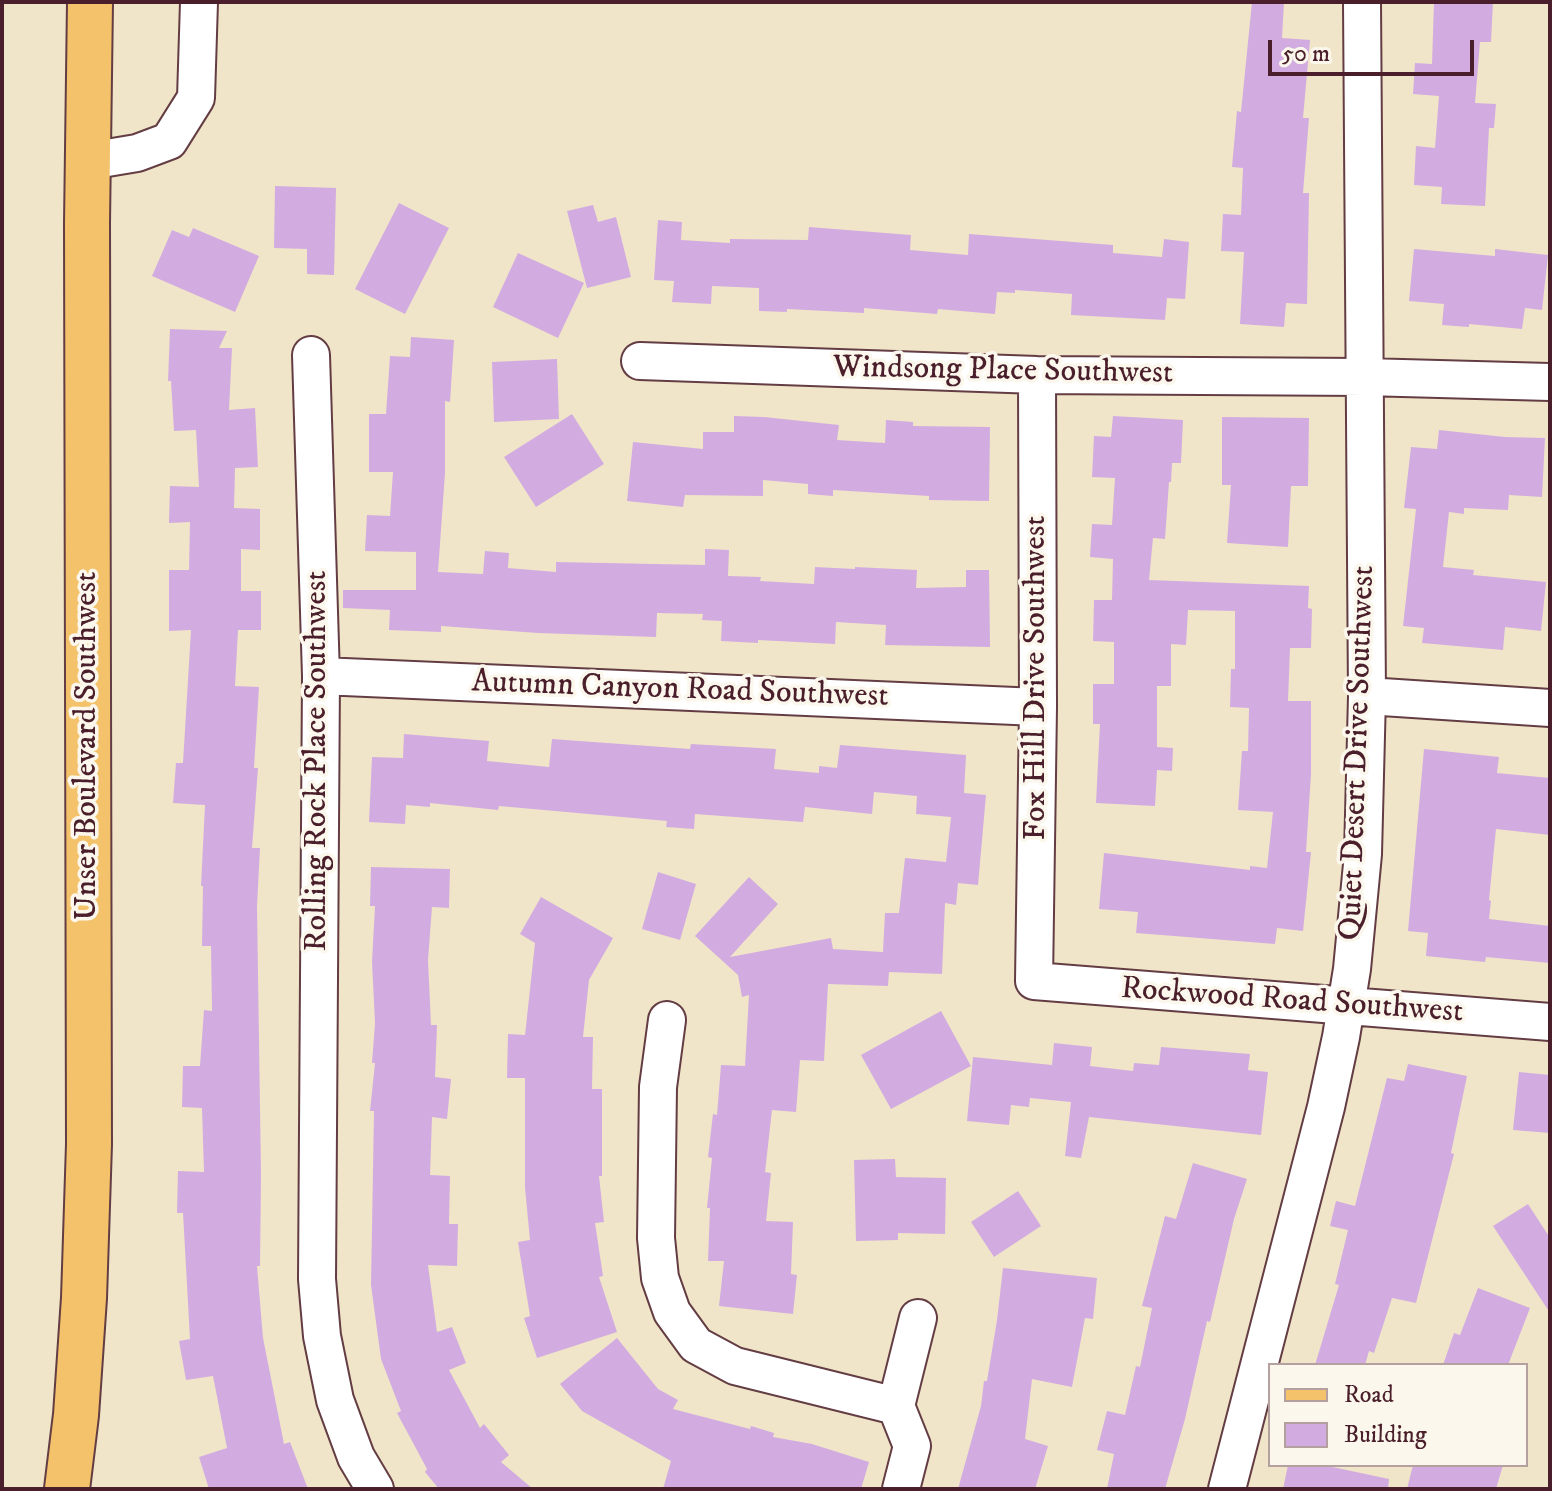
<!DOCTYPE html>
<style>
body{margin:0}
#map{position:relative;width:1552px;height:1491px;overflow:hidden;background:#f0e5c8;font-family:"IM FELL DW Pica",serif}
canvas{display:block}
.frame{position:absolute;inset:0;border:4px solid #4a1f2b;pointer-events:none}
.legend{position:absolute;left:1268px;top:1363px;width:260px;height:104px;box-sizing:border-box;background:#fbf7ec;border:2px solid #b4a19f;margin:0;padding:10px 14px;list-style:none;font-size:24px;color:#4a1f2b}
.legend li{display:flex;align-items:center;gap:16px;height:40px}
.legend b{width:40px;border:2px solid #b4a19f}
.scale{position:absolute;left:1268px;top:40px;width:206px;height:36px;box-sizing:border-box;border:4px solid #4a1f2b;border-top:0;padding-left:10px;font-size:24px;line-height:28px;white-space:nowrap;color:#4a1f2b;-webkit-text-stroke:6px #fbf7ec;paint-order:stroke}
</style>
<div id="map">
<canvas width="1552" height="1491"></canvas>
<div class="frame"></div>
<ul class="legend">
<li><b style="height:10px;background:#f4c26a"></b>Road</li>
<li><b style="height:22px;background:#d2ace1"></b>Building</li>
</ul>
<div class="scale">50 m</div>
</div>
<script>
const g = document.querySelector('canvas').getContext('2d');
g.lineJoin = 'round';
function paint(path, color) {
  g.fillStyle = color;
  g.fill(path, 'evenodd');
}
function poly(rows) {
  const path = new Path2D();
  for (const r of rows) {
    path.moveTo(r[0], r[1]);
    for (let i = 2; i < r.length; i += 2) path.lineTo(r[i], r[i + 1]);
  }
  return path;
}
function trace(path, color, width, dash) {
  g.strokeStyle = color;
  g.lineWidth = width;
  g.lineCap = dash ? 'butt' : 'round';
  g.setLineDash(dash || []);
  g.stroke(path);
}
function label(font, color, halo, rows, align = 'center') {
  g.font = font + ' "IM FELL DW Pica",serif';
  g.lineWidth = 7;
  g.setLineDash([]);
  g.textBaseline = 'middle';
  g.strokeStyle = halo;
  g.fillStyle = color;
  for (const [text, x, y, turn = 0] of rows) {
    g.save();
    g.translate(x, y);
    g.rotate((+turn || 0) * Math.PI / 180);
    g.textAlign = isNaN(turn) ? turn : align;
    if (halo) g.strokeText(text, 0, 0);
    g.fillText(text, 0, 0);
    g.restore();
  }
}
paint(poly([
 [1252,2,1284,2,1282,38,1310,40,1303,118,1309,118,1303,193,1309,193,1307,304,1286,303,1284,327,1240,324,1244,252,1221,251,1223,214,1241,215,1243,168,1232,167,1237,111,1241,112],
 [1434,2,1493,2,1491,42,1480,42,1475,103,1496,104,1494,128,1489,128,1485,206,1441,204,1442,187,1414,185,1416,146,1435,148,1439,96,1413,94,1415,63,1432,64],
 [275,186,336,188,334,275,307,274,307,249,274,248],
 [399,203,449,228,405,314,355,289],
 [593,205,598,222,616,217,631,277,587,288,567,211],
 [658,220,682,222,681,240,730,243,730,239,808,240,809,227,911,235,910,250,968,255,969,234,1113,245,1113,253,1162,257,1164,239,1189,242,1185,299,1167,298,1165,320,1071,315,1072,294,1015,290,1015,293,997,292,995,314,938,309,937,314,864,308,864,313,787,309,787,312,759,311,759,288,712,286,711,304,672,302,674,281,654,280],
 [193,228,259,256,235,312,152,276,172,230,189,237],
 [1414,249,1495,256,1495,249,1548,255,1542,310,1525,308,1522,329,1469,324,1469,327,1442,325,1444,304,1409,301],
 [518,253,584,283,558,338,493,307],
 [170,329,227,331,219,348,232,348,229,410,255,408,258,467,235,468,234,508,260,509,260,550,241,549,241,591,261,591,261,630,238,630,235,686,259,687,254,768,258,768,252,848,260,848,257,906,261,1175,260,1266,257,1266,263,1338,284,1444,290,1442,308,1489,209,1489,199,1457,227,1448,213,1376,186,1380,179,1341,190,1339,183,1213,177,1213,178,1171,204,1172,202,1108,182,1107,183,1066,200,1066,204,1010,212,1011,211,946,202,946,203,886,201,886,205,805,173,803,176,763,183,763,191,630,169,631,169,570,189,570,190,522,169,523,170,486,199,487,196,430,174,431,171,381,168,381],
 [411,337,454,340,450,402,445,401,445,473,438,572,483,574,485,551,509,553,508,568,556,572,556,562,705,565,705,549,729,550,728,576,761,577,760,581,814,584,815,567,855,569,855,567,917,570,916,588,966,587,966,570,989,570,990,647,885,645,886,625,836,622,835,644,758,640,758,643,721,641,722,621,702,620,703,614,657,613,656,637,538,633,441,626,441,632,389,630,390,610,343,608,343,590,416,590,416,552,365,551,367,515,390,516,393,472,369,472,369,414,386,414,390,356,410,357],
 [557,359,559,419,494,422,492,362],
 [572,414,604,464,536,507,504,457],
 [734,416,764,417,839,425,837,440,885,443,886,420,913,422,913,426,990,427,989,501,929,500,929,496,833,490,833,496,808,494,808,484,763,480,763,496,685,495,683,507,627,501,633,442,703,449,703,432,734,432],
 [1113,416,1183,420,1181,463,1172,463,1171,482,1169,482,1165,539,1153,538,1149,580,1309,586,1308,608,1312,609,1311,648,1290,648,1288,701,1311,701,1311,774,1306,852,1311,852,1303,931,1277,928,1275,944,1136,933,1138,912,1099,909,1104,853,1250,870,1250,866,1267,868,1273,812,1238,810,1242,751,1248,751,1249,708,1230,707,1231,669,1235,669,1235,611,1188,610,1186,645,1171,644,1171,686,1157,686,1157,747,1173,748,1172,771,1157,770,1155,806,1096,803,1100,724,1093,724,1093,684,1114,684,1114,642,1093,641,1094,600,1112,600,1113,559,1090,557,1092,524,1112,525,1115,478,1092,477,1094,436,1111,437],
 [1222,417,1309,418,1308,486,1291,486,1288,547,1227,543,1231,485,1222,485],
 [1439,430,1505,437,1545,438,1542,497,1509,495,1508,510,1464,508,1464,514,1449,512,1443,567,1474,570,1473,575,1546,582,1541,631,1505,627,1503,650,1422,643,1424,628,1403,626,1416,509,1404,508,1411,447,1437,449],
 [404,734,489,741,487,761,549,767,552,739,690,749,691,744,776,749,774,769,819,773,819,766,837,768,840,745,966,755,964,793,986,795,978,885,958,883,956,905,945,903,942,974,889,972,888,986,828,984,824,1061,800,1060,796,1112,772,1110,765,1172,771,1173,766,1221,793,1222,791,1274,797,1275,793,1314,719,1306,724,1261,708,1261,710,1208,707,1208,712,1158,708,1157,713,1114,717,1115,721,1065,745,1066,749,995,742,997,738,975,695,936,749,877,778,904,730,957,831,938,833,949,883,952,885,913,899,913,905,858,946,862,951,817,916,814,917,796,874,792,872,814,805,807,803,822,695,814,694,829,666,827,667,821,499,806,498,810,430,803,430,807,406,805,405,824,369,822,372,757,403,758],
 [1424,749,1499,757,1497,773,1550,778,1550,835,1496,829,1489,900,1491,901,1489,919,1550,926,1550,963,1486,957,1485,962,1426,956,1428,933,1408,931],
 [371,867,450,869,449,908,432,907,428,960,431,1025,437,1025,435,1077,451,1079,447,1119,432,1117,430,1175,450,1176,449,1224,458,1224,457,1266,428,1265,437,1332,452,1327,466,1363,449,1370,480,1428,484,1424,509,1455,501,1462,533,1489,439,1489,425,1472,427,1469,397,1413,401,1411,381,1359,371,1285,374,1111,370,1111,375,1063,372,1063,375,1023,372,962,375,906,370,906],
 [658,872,696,884,680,940,642,929],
 [541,897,613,938,589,980,583,1037,593,1037,592,1089,602,1089,602,1176,599,1176,604,1222,595,1223,603,1276,599,1277,617,1332,537,1358,524,1318,530,1316,518,1242,530,1240,525,1188,525,1078,507,1078,508,1034,525,1035,535,943,520,934],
 [941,1011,971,1066,891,1109,861,1055],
 [1054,1043,1092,1047,1090,1066,1133,1071,1134,1063,1159,1065,1161,1047,1250,1054,1248,1070,1268,1072,1261,1135,1089,1117,1081,1158,1065,1156,1071,1102,1030,1098,1029,1107,1011,1105,1009,1125,967,1121,973,1057,1052,1065],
 [1408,1064,1467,1076,1451,1153,1454,1154,1416,1303,1392,1298,1374,1353,1369,1351,1365,1365,1315,1365,1339,1285,1335,1284,1348,1230,1330,1226,1336,1201,1355,1206,1387,1078,1404,1081],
 [1519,1072,1550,1075,1550,1133,1513,1130],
 [895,1159,896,1177,946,1178,945,1234,898,1233,898,1240,856,1241,854,1160],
 [1193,1163,1247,1179,1234,1219,1210,1322,1207,1321,1185,1419,1165,1489,1107,1489,1114,1454,1097,1450,1107,1411,1125,1415,1136,1366,1140,1367,1152,1308,1142,1306,1165,1216,1176,1219],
 [1018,1191,1041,1226,994,1257,971,1222],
 [1528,1204,1550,1238,1550,1313,1493,1226],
 [1003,1268,1097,1278,1093,1319,1085,1318,1072,1387,1032,1379,1025,1439,1048,1446,1035,1489,958,1489,981,1406,984,1381,987,1381,997,1320],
 [1478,1288,1530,1308,1508,1365,1443,1365,1454,1333,1460,1335],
 [617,1338,658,1389,678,1400,673,1409,750,1429,751,1426,774,1433,773,1437,812,1444,869,1462,861,1489,663,1489,671,1461,582,1411,560,1384],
 [1288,1465,1323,1465,1389,1479,1388,1489,1283,1489],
 [1413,1465,1503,1465,1496,1489,1407,1489]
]), '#d2ace1');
const minor = poly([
 [89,161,137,153,169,141,196,98,199,2],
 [311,355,321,676,317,1279,322,1336,335,1400,356,1457,375,1489],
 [640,361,1037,375,1365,377,1550,382],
 [1037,375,1038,707,1034,981,1550,1022],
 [321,676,1038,707],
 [1367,696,1550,708],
 [667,1020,658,1087,656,1238,660,1278,672,1312,696,1345,735,1366,896,1406,912,1446,901,1489],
 [896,1406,918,1318],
 [1227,1489,1326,1107,1341,1037,1352,969,1363,854,1367,696,1362,2]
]);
const major = poly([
 [67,1489,76,1415,84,1298,89,1144,87,223,90,2]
]);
trace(minor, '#633d43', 40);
trace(major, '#633d43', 48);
trace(minor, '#fff', 36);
trace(major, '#f4c26a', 44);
label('32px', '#4a1f2b', '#fbf7ec', [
 ["Windsong Place Southwest",1003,372,1],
 ["Fox Hill Drive Southwest",1037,678,-90],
 ["Autumn Canyon Road Southwest",680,691,2],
 ["Unser Boulevard Southwest",88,746,-90],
 ["Quiet Desert Drive Southwest",1359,753,-88],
 ["Rolling Rock Place Southwest",318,761,-90],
 ["Rockwood Road Southwest",1292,1002,4]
]);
</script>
